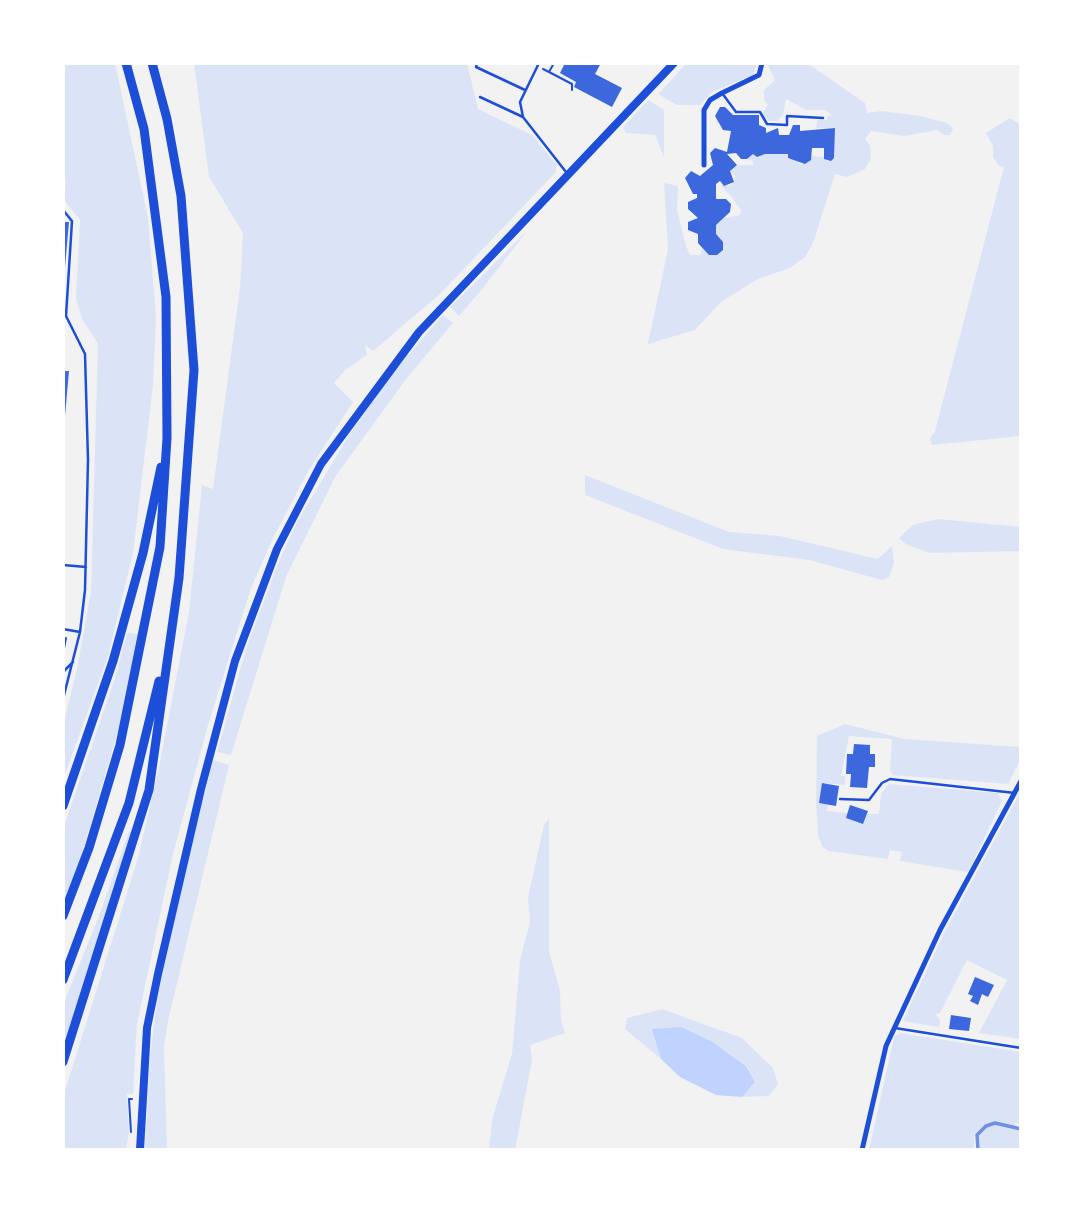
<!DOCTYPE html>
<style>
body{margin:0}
#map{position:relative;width:1084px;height:1213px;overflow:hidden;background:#f2f2f2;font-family:"Roboto Condensed",sans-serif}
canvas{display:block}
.frame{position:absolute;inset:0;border:65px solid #fff;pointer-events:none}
</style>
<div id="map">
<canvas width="1084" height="1213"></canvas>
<div class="frame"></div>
</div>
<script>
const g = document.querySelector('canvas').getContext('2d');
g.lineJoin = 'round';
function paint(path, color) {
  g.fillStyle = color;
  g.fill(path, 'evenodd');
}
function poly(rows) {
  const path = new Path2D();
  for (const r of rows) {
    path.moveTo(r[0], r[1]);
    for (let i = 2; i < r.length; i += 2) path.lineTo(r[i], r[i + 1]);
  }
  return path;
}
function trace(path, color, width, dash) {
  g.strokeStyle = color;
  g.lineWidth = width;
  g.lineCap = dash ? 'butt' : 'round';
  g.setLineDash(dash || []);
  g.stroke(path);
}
paint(poly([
 [63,63,115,63,148,218,156,317,153,385,133,553,108,656,63,780,63,726,77,669,91,591,98,344,82,319,76,298,80,220,63,199,66,180,63,178],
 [194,63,467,63,478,109,532,135,557,165,555,173,439,295,373,351,365,345,367,355,345,370,334,383,353,402,307,473,273,538,251,588,208,725,172,858,137,1024,133,1094,127,1094,129,1132,126,1150,63,1150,63,1097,138,858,158,772,189,612,202,485,213,489,240,288,243,233,209,177],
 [687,63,757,63,757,64,753,75,712,92,700,105,677,105,658,94],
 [767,63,807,63,865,103,867,113,882,111,920,116,947,123,953,129,950,135,944,135,937,130,904,136,871,131,865,139,870,145,871,158,865,169,847,177,835,174,813,243,805,257,790,268,758,279,721,302,695,330,648,344,668,249,664,183,678,186,677,210,686,246,690,255,701,255,702,247,716,234,716,225,724,218,740,215,741,210,731,196,720,185,729,186,734,182,735,176,730,171,737,165,753,165,753,161,747,159,753,154,757,157,765,154,788,154,800,164,806,164,812,156,824,157,827,161,834,158,835,128,816,128,817,120,827,120,828,116,832,116,826,110,806,110,786,99,783,115,777,121,769,121,762,114,768,105,764,100,764,90,775,80],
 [648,100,664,110,664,157,655,135,626,133,623,127],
 [1010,118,1021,125,1021,436,932,445,930,438,935,431,1004,167,999,166,993,157,993,146,986,133],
 [527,231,483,288,459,316,450,307],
 [443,315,453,323,406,379,335,477,286,577,231,755,217,752,246,649,277,566,297,522,349,435,391,375],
 [585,475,729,532,780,536,878,559,892,546,894,563,889,577,882,580,809,560,723,549,585,495],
 [938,519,1021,527,1021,551,930,553,907,545,899,538,913,525],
 [127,633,138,634,124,711,80,860,63,902,63,829,115,678],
 [845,724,905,739,1021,747,1021,758,1008,784,893,775,890,771,892,739,849,736,841,776,845,776,845,785,823,783,819,803,828,804,827,811,848,813,847,818,863,824,867,814,879,814,881,794,889,784,998,793,1002,801,968,872,900,861,902,852,890,850,888,859,828,851,822,846,818,835,816,804,817,736],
 [213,760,229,765,168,1021,164,1047,167,1150,145,1150,150,1056,157,1000,188,855],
 [1021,791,1021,1039,979,1033,1007,980,967,960,940,1013,935,1014,940,1020,939,1027,903,1021,945,931],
 [549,819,549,951,560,991,561,1020,565,1033,530,1045,532,1060,515,1150,489,1150,492,1120,512,1054,520,960,530,922,528,897,544,825],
 [129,831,134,833,63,1050,63,1005,99,916],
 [662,1009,742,1038,773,1068,778,1084,769,1096,742,1097,755,1082,747,1066,713,1042,653,1029,661,1059,625,1029,627,1018],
 [900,1033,1021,1052,1021,1124,1014,1123,1021,1136,1021,1150,980,1150,974,1134,974,1150,869,1150,894,1037]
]), '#dbe4f7');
paint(poly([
 [681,1027,713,1042,746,1066,755,1082,742,1097,716,1095,680,1077,661,1059,652,1029]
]), '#bfd3fe');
paint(poly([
 [565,63,601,63,595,74,622,88,612,107,574,87,576,82,560,73],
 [720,107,725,107,733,115,759,115,759,125,766,128,766,133,778,128,779,135,789,135,793,125,800,125,800,131,835,128,834,158,831,161,824,159,824,148,812,148,811,160,805,164,788,158,788,154,765,154,757,157,753,154,747,159,741,159,736,153,727,154,737,165,730,171,734,182,724,186,720,181,716,184,716,199,726,199,731,204,730,212,716,225,716,234,723,242,723,250,717,255,709,255,698,243,698,234,688,230,688,222,698,218,688,209,688,202,697,198,697,194,693,194,685,178,691,171,700,176,713,165,710,153,715,148,727,152,731,131,723,130,715,116],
 [63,222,69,222,65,267,63,267],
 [63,371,69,371,65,416,63,416],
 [854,744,870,745,870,754,875,754,875,767,869,767,867,788,850,787,851,774,846,774,847,754,853,754],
 [822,783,839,786,836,806,819,803],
 [850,805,868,811,863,824,846,818],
 [975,977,994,985,988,997,982,994,978,1005,970,1001,973,996,968,994],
 [951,1015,971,1018,969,1031,949,1029]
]), '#3d67dc');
trace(poly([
 [543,69,549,72,554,63],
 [549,72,572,84,572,90],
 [63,654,66,638],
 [131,1132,129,1099,132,1099]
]), '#1d4ed8', 2);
trace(poly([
 [477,63,476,67,525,90],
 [539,63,520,102,523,117,566,172],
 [722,93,736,112,760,112,767,124,787,125,787,116,823,118],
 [480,97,523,117],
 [63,210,72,221,66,316,85,354,88,460,85,590,80,632,63,629],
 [63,565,86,567],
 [63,672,73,662],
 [63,699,80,632],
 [840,799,869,800,882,783,890,779,1015,793],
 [895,1028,1021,1048]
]), '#1d4ed8', 2.5);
trace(poly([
 [704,165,704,110,710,100,722,93,759,75,762,63],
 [862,1150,886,1046,940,930,1021,781]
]), '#1d4ed8', 5);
trace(poly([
 [140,1150,147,1028,158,974,201,789,235,661,277,549,321,464,419,332,674,63]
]), '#1d4ed8', 8);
trace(poly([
 [63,806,113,661,143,553,161,467],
 [63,916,89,848,120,745,160,547,167,438,166,297,144,129,126,63],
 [63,980,129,803,159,681],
 [63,1062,149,790,179,578,194,370,181,196,167,119,152,63]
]), '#1d4ed8', 9);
trace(poly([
 [978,1150,977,1135,986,1126,995,1123,1021,1129]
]), '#7290e2', 3.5);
</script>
